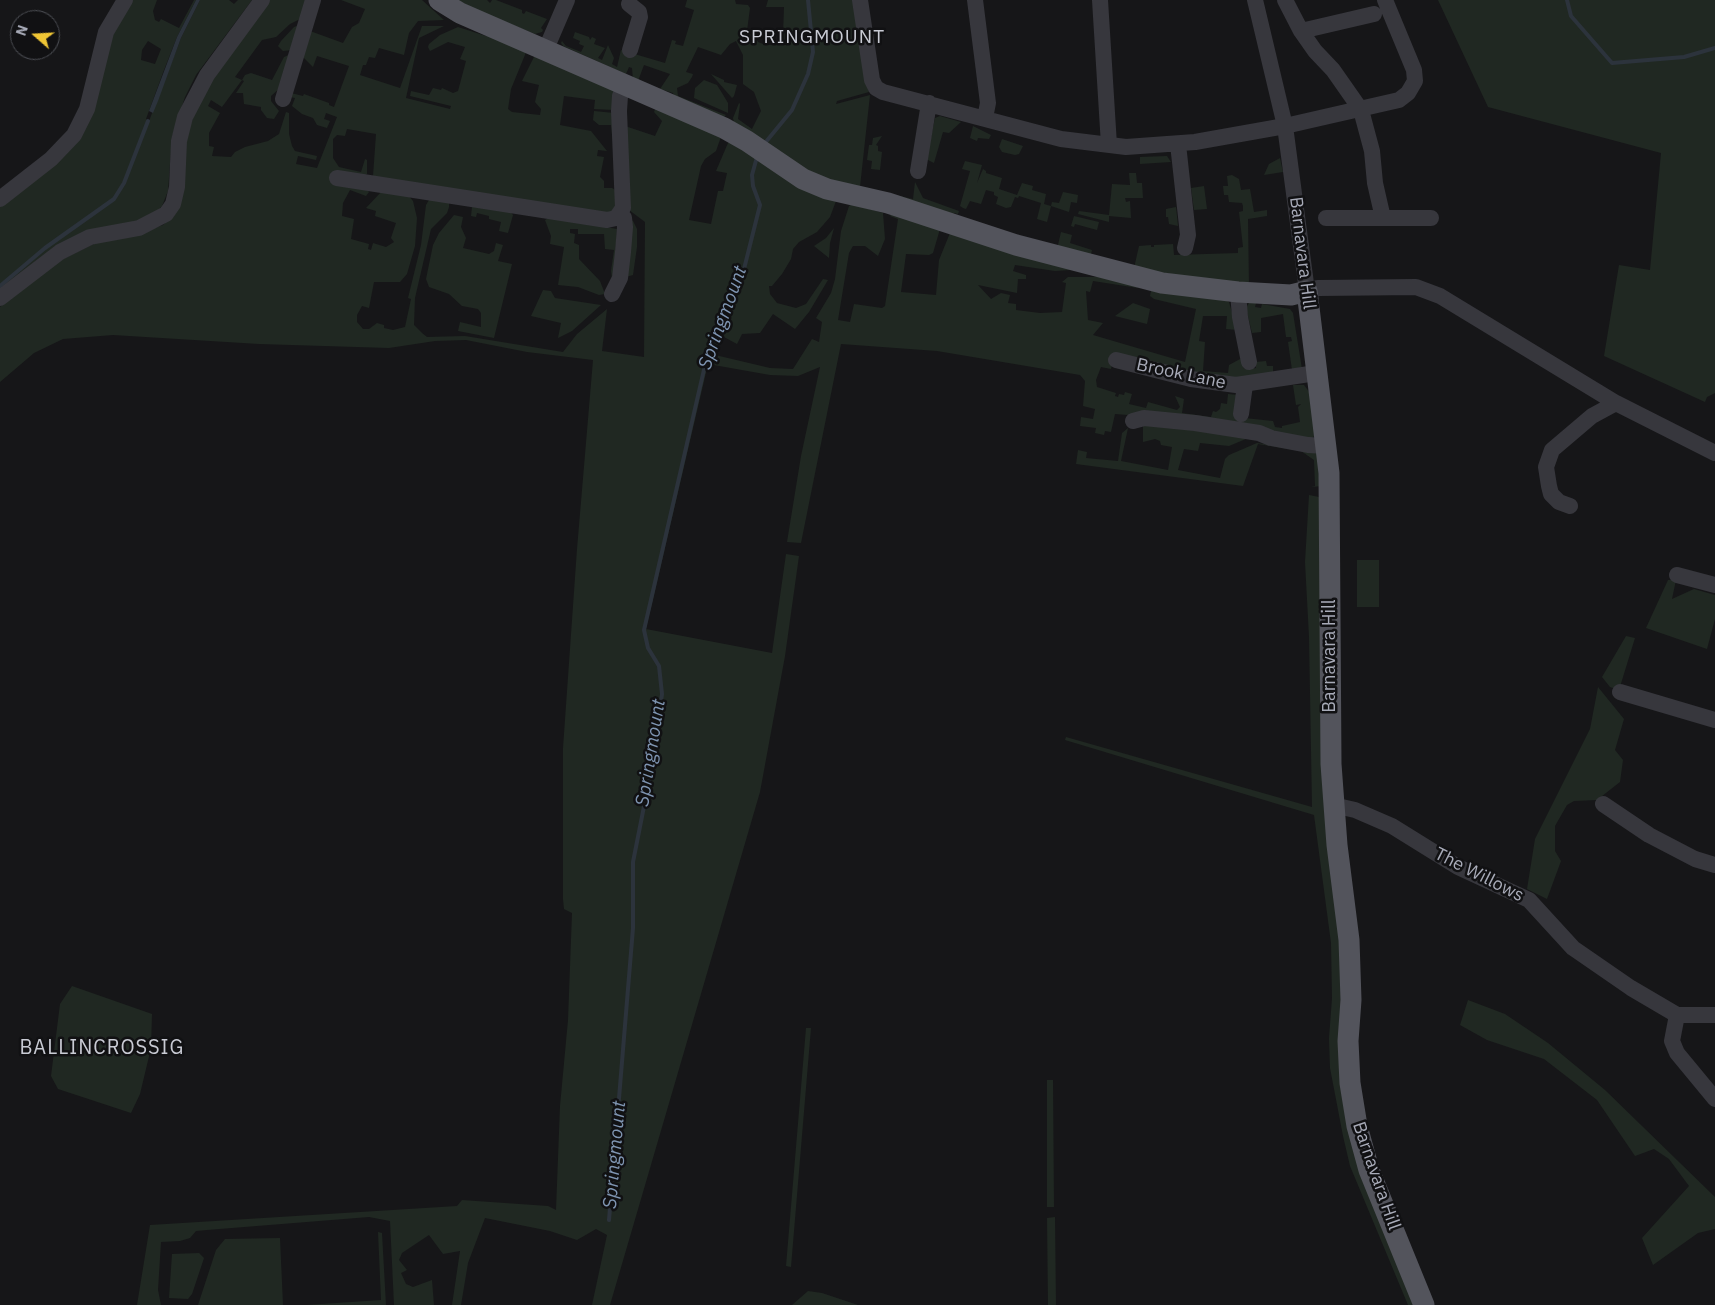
<!DOCTYPE html>
<style>
body{margin:0}
#map{position:relative;width:1715px;height:1305px;overflow:hidden;background:#161618;font-family:"IBM Plex Sans",sans-serif}
canvas{display:block}
.north{position:absolute;left:10px;top:10px;width:50px;height:50px;box-sizing:border-box;background:#111113;border:1px solid #4d4f55;border-radius:50%;rotate:289deg;font-size:14px;font-weight:700;line-height:20px;text-align:center;color:#a8abb8}
.north::after{content:'';display:block;margin:auto;width:18px;height:22px;background:#f0c635;clip-path:polygon(50% 0,100% 100%,50% 72%,0 100%)}
</style>
<div id="map">
<canvas width="1715" height="1305"></canvas>
<div class="north">N</div>
</div>
<script>
const g = document.querySelector('canvas').getContext('2d');
g.lineJoin = 'round';
function paint(path, color) {
  g.fillStyle = color;
  g.fill(path, 'evenodd');
}
function poly(rows) {
  const path = new Path2D();
  for (const r of rows) {
    path.moveTo(r[0], r[1]);
    for (let i = 2; i < r.length; i += 2) path.lineTo(r[i], r[i + 1]);
  }
  return path;
}
function trace(path, color, width, dash) {
  g.strokeStyle = color;
  g.lineWidth = width;
  g.lineCap = dash ? 'butt' : 'round';
  g.setLineDash(dash || []);
  g.stroke(path);
}
function label(font, color, halo, rows, align = 'center') {
  g.font = font + ' "IBM Plex Sans",sans-serif';
  g.lineWidth = 5;
  g.setLineDash([]);
  g.textBaseline = 'middle';
  g.strokeStyle = halo;
  g.fillStyle = color;
  for (const [text, x, y, turn = 0] of rows) {
    g.save();
    g.translate(x, y);
    g.rotate((+turn || 0) * Math.PI / 180);
    g.textAlign = isNaN(turn) ? turn : align;
    if (halo) g.strokeText(text, 0, 0);
    g.fillText(text, 0, 0);
    g.restore();
  }
}
paint(poly([
 [131,0,157,0,153,11,155,20,159,22,161,19,179,28,194,0,196,0,177,37,164,70,146,119,149,121,181,38,200,0,229,0,234,4,238,0,252,0,196,75,185,97,172,137,168,191,162,206,155,214,0,290,0,205,55,163,111,34],
 [148,41,161,49,155,64,141,60,142,50],
 [269,0,308,0,302,18,290,24,276,37,262,40,235,77,242,80,245,75,251,73,272,80,284,57,291,54,280,88,271,96,271,101,279,111,274,119,267,118,261,110,261,107,244,104,243,93,236,93,244,81,242,80,222,107,211,100,208,106,220,113,209,133,209,146,214,147,212,156,231,157,235,152,245,147,268,141,279,134,286,112,289,113,289,134,292,146,295,151,317,156,316,160,298,156,296,164,317,168,337,117,326,113,324,119,330,121,327,128,317,125,313,118,302,114,292,106,295,98,290,97,291,93,303,96,304,94,329,103,329,105,334,107,349,66,317,56,313,67,303,57,310,31,343,43,352,27,359,23,365,9,341,0,422,0,444,20,418,21,409,33,404,55,379,48,375,58,369,57,366,65,363,65,360,75,400,88,422,26,444,26,419,38,406,98,450,109,451,106,410,96,411,91,429,95,433,88,441,90,442,88,453,93,458,91,466,61,460,59,465,47,448,42,430,51,428,47,429,44,440,35,458,27,486,36,488,31,524,46,527,50,511,89,508,109,512,112,540,115,541,109,535,102,539,85,522,81,535,55,543,56,614,89,614,110,594,109,595,100,564,96,560,125,591,131,607,151,598,150,597,156,604,157,600,177,604,181,604,188,612,188,617,191,618,206,612,214,607,215,375,181,373,176,376,134,347,129,345,136,337,135,333,139,333,158,339,167,361,172,365,159,367,160,367,174,363,177,331,173,331,180,364,186,369,192,366,196,350,190,343,203,342,216,354,219,351,239,369,244,368,249,371,250,373,243,386,247,394,242,391,238,396,223,375,216,376,211,366,208,382,191,407,194,413,201,417,218,415,246,407,274,400,282,374,282,369,308,362,306,357,315,357,322,363,329,369,329,377,323,384,325,384,328,393,330,405,327,411,299,408,298,421,245,426,205,429,200,433,198,449,200,449,207,447,213,431,229,415,298,414,325,422,333,427,337,465,336,563,352,577,334,607,309,602,351,644,357,645,222,629,210,626,203,622,125,655,136,662,121,654,112,656,107,629,95,629,93,722,134,716,151,705,159,701,166,689,220,711,224,718,191,723,191,727,173,716,171,728,143,732,141,747,148,783,175,836,201,830,217,817,232,799,242,793,249,791,259,782,274,772,286,769,286,770,294,777,303,796,308,806,304,823,279,828,280,809,312,795,329,773,314,760,333,742,334,737,344,724,337,711,354,770,368,793,369,812,339,819,342,822,322,816,318,831,293,835,279,841,231,849,206,852,204,883,213,885,239,878,256,865,246,853,246,849,253,838,320,850,322,854,304,882,308,885,306,898,219,890,216,892,213,940,229,933,253,929,255,906,254,901,292,936,295,939,260,950,233,1085,269,1055,271,1015,265,1013,271,1026,275,1026,279,1018,279,1017,293,978,285,991,299,1001,293,1010,295,1008,303,1016,304,1016,310,1040,313,1062,312,1066,283,1062,282,1068,277,1107,277,1134,284,1138,288,1093,281,1090,292,1086,291,1088,320,1103,323,1093,335,1185,362,1196,309,1154,299,1150,296,1151,291,1155,289,1225,300,1229,302,1237,330,1226,329,1227,316,1203,316,1199,341,1205,342,1203,371,1228,373,1229,365,1242,358,1244,369,1256,368,1256,362,1266,361,1267,366,1273,366,1273,373,1234,380,1192,374,1114,354,1111,369,1101,367,1096,380,1097,387,1116,393,1115,396,1118,397,1119,394,1124,395,1125,392,1132,394,1129,404,1146,408,1148,402,1177,410,1180,407,1175,396,1184,399,1182,413,1211,417,1213,411,1216,412,1220,409,1221,403,1227,404,1228,394,1238,395,1235,417,1273,421,1275,427,1282,428,1282,426,1300,422,1298,407,1301,404,1296,405,1293,385,1304,385,1310,393,1315,436,1307,441,1205,421,1115,414,1111,432,1105,431,1104,435,1095,433,1096,428,1080,426,1081,417,1093,419,1095,409,1083,406,1085,381,1080,375,937,351,841,344,801,543,787,542,801,456,820,367,798,376,770,375,708,364,646,629,772,653,786,554,799,556,785,656,760,792,610,1305,592,1305,607,1235,596,1229,577,1240,550,1231,485,1218,468,1263,461,1305,452,1305,460,1251,443,1254,429,1235,402,1253,399,1260,407,1270,401,1273,406,1284,413,1287,432,1280,434,1305,394,1305,390,1221,369,1217,207,1230,196,1231,190,1238,180,1241,161,1242,158,1290,161,1305,137,1305,150,1225,457,1206,462,1200,548,1206,556,1210,560,1106,568,1020,572,913,564,909,563,899,563,748,577,549,593,360,527,352,466,340,435,341,389,348,259,344,113,335,63,339,34,353,0,382,0,307,25,282,77,248,93,243,141,233,163,225,174,214,181,198,186,138,200,97],
 [457,0,487,0,490,3,492,0,496,0,522,10,522,13,524,14,526,11,547,19,541,28,543,30,542,32,535,34,478,11],
 [687,0,735,0,736,4,748,5,750,8,747,31,753,32,758,42,766,45,778,45,783,35,784,7,766,7,768,0,854,0,869,92,837,101,836,104,870,95,860,187,913,199,915,182,923,198,959,211,958,214,954,213,952,216,817,179,734,123,733,118,739,103,740,104,738,119,752,129,761,111,754,92,743,84,743,55,736,41,730,44,721,55,698,47,686,72,693,74,692,77,688,83,677,88,678,96,726,115,723,118,676,101,673,93,660,89,670,74,644,65,638,81,633,79,632,68,629,67,626,74,563,46,561,43,562,41,566,46,581,52,584,46,579,44,580,41,573,38,575,32,589,37,590,40,592,37,596,39,594,44,605,48,598,58,602,60,608,45,614,58,612,64,617,67,621,50,665,63,672,40,676,41,675,44,683,46,694,10,685,7],
 [1438,0,1715,0,1715,393,1707,397,1705,402,1604,356,1619,265,1650,270,1661,153,1488,107],
 [300,25,292,50,283,51,278,46,281,41,294,27],
 [711,74,724,80,724,82,737,85,734,96,732,98],
 [704,80,717,85,722,93,728,103,728,113,694,98,695,88],
 [594,111,614,113,613,145,611,125,599,125,593,120],
 [940,116,961,122,949,133,943,132,934,163,928,160,927,156,935,118],
 [973,126,991,135,989,139,978,138,977,141,970,138],
 [882,136,876,145,878,146,878,151,882,152,880,170,871,169,872,161,867,160,869,145,872,145,873,138],
 [1002,139,1023,146,1019,154,1015,155,1002,152,999,147],
 [1167,156,1171,162,1140,164,1140,157],
 [1280,158,1283,172,1264,175,1269,164],
 [965,161,982,165,977,183,983,169,986,171,986,173,1002,178,999,189,1017,195,1022,183,1033,186,1032,190,1046,194,1044,204,1051,206,1052,202,1059,203,1063,192,1078,195,1077,203,1071,202,1069,212,1051,206,1047,222,1037,219,1041,203,1019,196,1018,198,1015,197,1011,207,1006,208,996,204,998,197,994,195,994,192,986,190,981,204,970,201,966,209,963,208,960,206,970,171,962,169],
 [1129,173,1136,173,1137,183,1142,183,1143,198,1125,198,1126,202,1130,201,1131,218,1109,216,1109,222,1078,214,1079,211,1109,215,1112,184,1130,185],
 [1232,175,1239,179,1241,190,1250,189,1254,212,1267,210,1267,216,1248,219,1249,287,1134,268,1139,246,1151,245,1151,247,1154,247,1154,245,1173,244,1174,255,1238,253,1238,248,1243,247,1239,212,1243,211,1243,206,1242,203,1229,202,1228,195,1224,195,1223,186,1228,186,1227,176],
 [1204,186,1207,209,1194,210,1191,188],
 [472,207,507,208,513,215,508,233,499,231,501,222,489,219,489,216,477,213,476,217,471,216],
 [1176,207,1177,216,1178,226,1169,224,1168,217,1166,217,1166,209],
 [454,215,463,217,461,227,466,238,463,248,489,254,494,251,496,243,503,245,498,261,512,264,494,338,458,331,460,322,481,327,481,313,478,309,462,306,449,294,429,287,426,279,433,245,439,233],
 [1074,216,1099,222,1097,230,1075,224,1074,227,1071,226],
 [550,217,617,229,613,286,611,271,614,250,605,249,604,234,578,234,578,229,570,229,570,233,575,234,574,243,579,245,579,259,600,281,605,294,599,295,578,287,558,285,564,247,550,244,551,236,545,220],
 [628,218,633,221,637,229,637,247,633,275,622,278],
 [834,228,830,243,829,258,814,246,826,238],
 [1061,232,1072,235,1070,243,1092,250,1090,258,1057,249],
 [543,290,551,291,555,298,601,305,572,331,558,338,561,323,531,316],
 [1133,303,1150,309,1147,324,1115,316],
 [1249,303,1256,303,1255,307,1261,308,1262,304,1290,309,1293,313,1302,369,1292,370,1288,342,1292,341,1291,337,1286,337,1283,314,1261,318,1261,332,1252,333,1246,308],
 [1143,425,1253,436,1229,446,1200,443,1198,451,1184,449,1178,470,1220,478,1225,459,1229,455,1257,443,1315,452,1319,455,1323,486,1311,487,1315,486,1314,460,1301,451,1258,444,1243,486,1076,464,1078,450,1087,452,1086,458,1118,461,1122,433,1128,428,1121,461,1168,470,1172,447,1161,445,1160,441,1155,439,1143,442],
 [1309,495,1324,498,1342,923,1342,1056,1418,1305,1408,1305,1350,1166,1343,1136,1330,1068,1329,1038,1332,998,1331,943,1314,815,1065,740,1066,737,1312,807,1309,637,1305,562],
 [1357,560,1379,560,1379,607,1357,607],
 [1668,580,1676,580,1672,599,1694,589,1715,595,1715,619,1707,649,1646,628],
 [1626,636,1635,638,1619,690,1610,687,1602,677],
 [1598,687,1624,719,1615,750,1623,760,1620,782,1597,800,1574,801,1567,805,1555,826,1555,851,1561,861,1547,899,1527,889,1535,839,1590,729],
 [72,986,152,1014,151,1048,140,1094,131,1113,58,1089,51,1076,60,1004],
 [1468,1000,1505,1014,1548,1043,1605,1090,1715,1197,1715,1229,1698,1233,1653,1265,1642,1238,1689,1186,1669,1159,1654,1149,1635,1156,1597,1100,1544,1059,1487,1040,1460,1025],
 [806,1028,811,1028,791,1267,786,1266],
 [1047,1080,1053,1080,1054,1207,1047,1207],
 [1055,1217,1056,1305,1048,1305,1047,1218],
 [378,1232,382,1233,386,1305,306,1305,381,1300],
 [280,1238,283,1305,198,1305,216,1250,225,1239],
 [199,1253,204,1258,192,1294,188,1299,169,1298,172,1254],
 [808,1291,822,1293,858,1305,792,1305]
]), '#202822');
paint(poly([
 [196,0,200,0,181,38,158,101,153,113,149,111,177,37]
]), '#2c333c');
trace(poly([
 [1567,0,1571,16,1612,63,1684,57,1715,48],
 [765,143,792,110,808,74,813,52,808,0],
 [0,286,45,248,114,199,124,183,148,121],
 [609,1220,633,928,633,862,652,766,662,694,659,666,648,648,644,630,709,348,731,306,744,269,760,205,753,186,752,175,757,157]
]), '#2c333c', 4);
trace(poly([
 [860,0,872,80,876,88,883,92,1061,139,1126,147,1195,142,1285,126,1399,100,1408,93,1415,81,1414,70,1385,0],
 [975,0,988,103,985,118],
 [1100,0,1109,145],
 [1255,0,1285,126,1307,291,1318,288,1416,287,1440,296,1616,403,1715,453],
 [1285,0,1301,31,1315,51,1333,70,1361,110,1372,151,1375,183,1383,218],
 [629,4,639,12,640,17,630,50],
 [1301,31,1374,14],
 [546,49,567,0],
 [283,99,313,0],
 [1178,144,1188,235,1185,248],
 [918,171,929,103],
 [337,178,607,220,616,218,623,208,619,111,620,96,625,85],
 [0,199,51,159,74,135,87,109,106,32,125,0],
 [1326,218,1431,218],
 [1238,292,1240,317,1249,362],
 [612,294,620,278,623,252,625,227,624,218,620,216],
 [0,298,60,252,90,237,139,228,166,214,173,204,177,187,179,141,185,117,207,75,262,0],
 [1116,360,1191,379,1236,385,1316,373],
 [1241,414,1245,385],
 [1133,421,1144,418,1195,423,1259,433,1271,438,1308,445,1327,446],
 [1570,506,1559,502,1551,494,1549,486,1546,467,1552,450,1592,416,1616,403],
 [1677,575,1715,585],
 [1620,692,1715,720],
 [1603,804,1649,835,1695,859,1715,865],
 [1333,805,1355,810,1392,826,1458,867,1529,900,1573,948,1631,988,1677,1015,1715,1015],
 [1677,1015,1672,1041,1677,1053,1715,1099]
]), '#37373d', 16);
trace(poly([
 [439,0,460,13,724,128,747,141,803,179,827,189,888,203,1016,245,1162,283,1238,292,1291,295,1307,291,1329,473,1331,764,1337,845,1349,940,1351,1000,1348,1041,1350,1083,1357,1126,1369,1170,1424,1305]
]), '#53545c', 21);
label('18px', '#a8abb8', '#111113', [
 ["Barnavara Hill",1302,253,83],
 ["Brook Lane",1181,374,12],
 ["Barnavara Hill",1330,656,-90],
 ["The Willows",1479,875,27],
 ["Barnavara Hill",1376,1176,71]
]);
g.letterSpacing = '1px';
label('19px', '#c9cbd4', '#111113', [
 ["SPRINGMOUNT",812,38]
]);
g.letterSpacing = '0px';
label('italic 19px', '#7f95b2', '#111113', [
 ["Springmount",723,318,-70],
 ["Springmount",651,753,-81],
 ["Springmount",615,1155,-85]
]);
g.letterSpacing = '1px';
label('20px', '#c9cbd4', '#111113', [
 ["BALLINCROSSIG",102,1048]
]);
g.letterSpacing = '0px';
</script>
